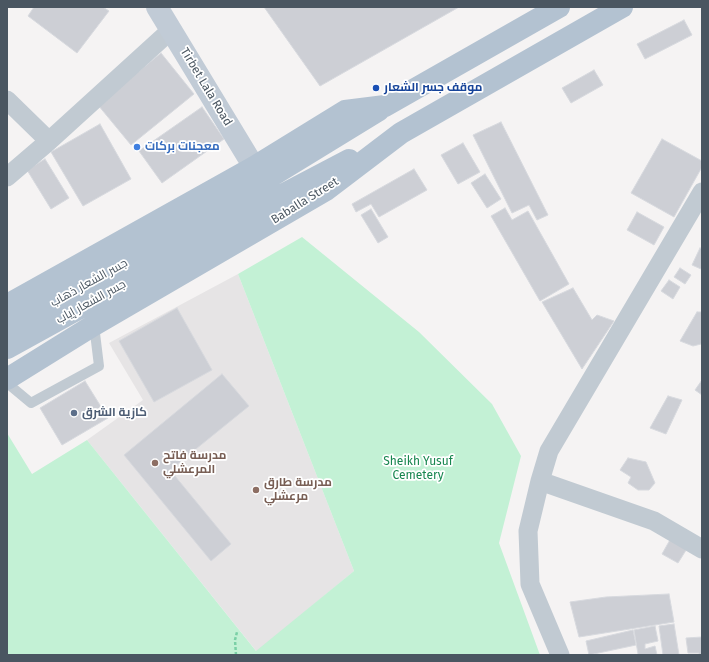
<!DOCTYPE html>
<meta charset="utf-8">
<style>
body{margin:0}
#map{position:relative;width:709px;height:662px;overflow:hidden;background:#f5f3f3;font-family:"Fira Sans",sans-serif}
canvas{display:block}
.frame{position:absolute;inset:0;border:8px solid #4a5661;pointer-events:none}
</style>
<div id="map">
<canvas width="709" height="662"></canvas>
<div class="frame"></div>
</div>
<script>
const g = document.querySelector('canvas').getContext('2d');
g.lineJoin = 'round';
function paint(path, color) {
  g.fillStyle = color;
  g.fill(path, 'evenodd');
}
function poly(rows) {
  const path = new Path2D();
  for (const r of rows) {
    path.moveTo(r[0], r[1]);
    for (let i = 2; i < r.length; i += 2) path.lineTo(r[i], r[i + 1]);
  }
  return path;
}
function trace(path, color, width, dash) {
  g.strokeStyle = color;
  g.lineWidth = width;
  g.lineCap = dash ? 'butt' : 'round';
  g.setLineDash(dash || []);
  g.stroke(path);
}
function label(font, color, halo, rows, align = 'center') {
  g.font = font + ' "Fira Sans",Cairo,sans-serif';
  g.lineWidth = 3.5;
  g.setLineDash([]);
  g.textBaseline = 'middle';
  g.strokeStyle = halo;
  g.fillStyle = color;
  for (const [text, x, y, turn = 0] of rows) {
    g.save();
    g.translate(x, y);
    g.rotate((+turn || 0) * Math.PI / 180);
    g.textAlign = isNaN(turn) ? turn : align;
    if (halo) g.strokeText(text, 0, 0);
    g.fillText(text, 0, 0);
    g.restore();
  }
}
paint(poly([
 [238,274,354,571,257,652,87,440,143,400,109,343]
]), '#e6e4e5');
paint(poly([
 [302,237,419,332,492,404,521,456,499,543,540,655,7,655,7,433,32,474,87,440,256,651,354,571,238,274]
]), '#c3f1d5');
const building = poly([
 [34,7,103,7,109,11,77,53,28,16,34,7],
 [264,7,459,7,320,86,264,7],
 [684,20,692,35,645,59,637,44,684,20],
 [161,53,194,94,131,145,98,105,161,53],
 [594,70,603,85,571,103,562,88,594,70],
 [202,107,224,139,162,183,139,151,202,107],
 [501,122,548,215,537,220,529,205,512,213,473,135,501,122],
 [100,124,131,179,83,206,51,152,100,124],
 [662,139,702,161,702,167,674,217,631,193,662,139],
 [463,143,480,172,458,184,441,155,463,143],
 [45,159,69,198,51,209,27,170,45,159],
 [414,169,427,190,379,217,371,204,356,212,352,204,414,169],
 [485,174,501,199,487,208,471,183,485,174],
 [505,208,512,220,528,211,569,284,540,301,491,216,505,208],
 [371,209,388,237,378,243,361,215,371,209],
 [637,212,664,227,654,245,627,230,637,212],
 [700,248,702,249,702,267,701,269,692,265,700,248],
 [680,268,691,275,685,284,674,277,680,268],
 [669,280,680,287,673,299,661,291,669,280],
 [573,288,592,320,597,315,614,321,582,369,542,302,573,288],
 [177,308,212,370,154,402,119,341,177,308],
 [697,312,702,312,702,341,701,344,693,346,680,341,697,312],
 [222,374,249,406,170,470,231,544,211,561,124,455,222,374],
 [702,380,702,395,695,390,702,380],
 [85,381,108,418,62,445,40,408,85,381],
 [668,396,682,400,666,434,650,428,668,396],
 [628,458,646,462,655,483,649,490,638,490,628,483,631,477,620,470,628,458],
 [671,538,688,547,678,563,662,554,671,538],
 [669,594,674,622,579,637,570,602,606,597,669,594],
 [674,624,679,655,663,655,659,626,674,624],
 [655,626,658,641,645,644,645,649,655,646,657,655,638,655,638,654,634,630,655,626],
 [633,630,636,645,589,655,586,641,633,630],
 [702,637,702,655,699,655,699,653,688,653,686,638,702,637]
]);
paint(building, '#cdcfd5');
trace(building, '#d7d9de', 1);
trace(poly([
 [236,655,235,640,237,632]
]), '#7ad0a6', 2.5, [3, 2]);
trace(poly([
 [7,383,31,403,99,366,94,325]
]), '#c1cad2', 10);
trace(poly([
 [7,100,49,141],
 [7,177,49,141,171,30],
 [540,481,654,521,702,549],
 [560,655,530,584,528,531,540,481,549,451,702,192]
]), '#c1cad2', 19);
trace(poly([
 [157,7,254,167]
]), '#c1cbd6', 22);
trace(poly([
 [7,305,254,167,345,111,385,106,559,7],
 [7,328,170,238,379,110],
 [7,348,174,256,248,213,349,160],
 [7,379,94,325,326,190,401,133,622,7]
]), '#b3c2d1', 22);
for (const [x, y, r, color] of [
 [376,88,4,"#1a4fb4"],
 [137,147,4,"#3f7fe0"],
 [74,413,4,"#5c6f8a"],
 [155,463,4,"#8d6e63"],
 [256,490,4,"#8d6e63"]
]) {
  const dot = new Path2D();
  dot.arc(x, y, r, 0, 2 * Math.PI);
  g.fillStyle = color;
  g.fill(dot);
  trace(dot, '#fff', 1.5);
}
label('12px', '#4a5661', '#fff', [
 ["Tirbet Lala Road",206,87,59],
 ["Baballa Street",305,201,-32],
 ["جسر الشعار ذهاب",89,283,-29],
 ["جسر الشعار إياب",91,302,-29]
]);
label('bold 12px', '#164399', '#fff', [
 ["موقف جسر الشعار",384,88]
], 'left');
label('bold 12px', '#366cbe', '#fff', [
 ["معجنات بركات",145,147]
], 'left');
label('bold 12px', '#4e5e75', '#fff', [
 ["كازية الشرق",82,413]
], 'left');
label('bold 12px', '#785e54', '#fff', [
 ["مدرسة فاتح",163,456],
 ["المرعشلي",163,470],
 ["مدرسة طارق",264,483],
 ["مرعشلي",264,497]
], 'left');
label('12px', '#17864f', '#fff', [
 ["Sheikh Yusuf",418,462],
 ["Cemetery",418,476]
]);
</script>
